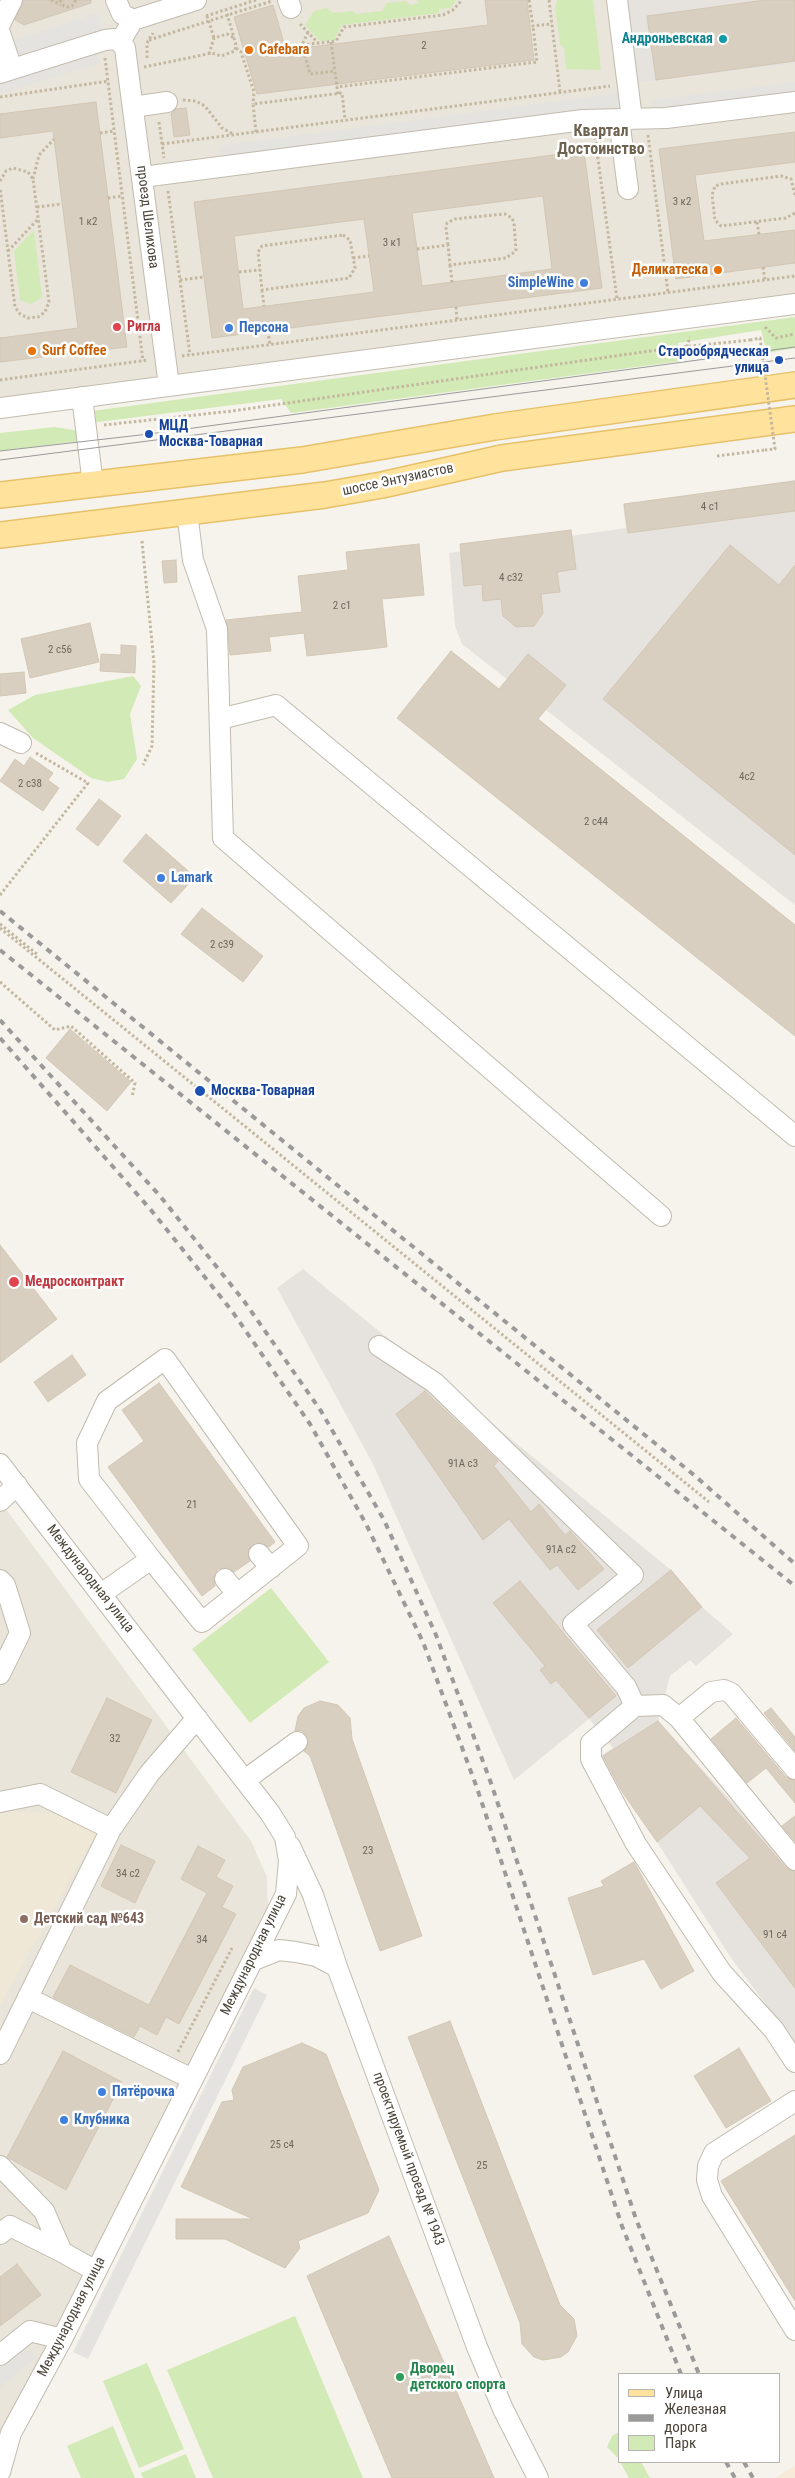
<!DOCTYPE html>
<meta charset="utf-8">
<style>
body{margin:0}
#map{position:relative;width:795px;height:2478px;overflow:hidden;background:#f6f3ec;font-family:"Roboto Condensed",sans-serif}
canvas{display:block}
.legend{position:absolute;left:618px;top:2373px;width:162px;height:90px;box-sizing:border-box;background:#fff;border:1px solid #b7b4b0;margin:0;padding:6px 9px;list-style:none;font-size:15px;color:#4b4439}
.legend li{display:flex;align-items:center;gap:10px;height:25px}
.legend b{width:25px;border:1px solid #b7b4b0}
</style>
<div id="map">
<canvas width="795" height="2478"></canvas>
<ul class="legend">
<li><b style="height:6px;background:#ffe39c"></b>Улица</li>
<li><b style="height:6px;background:#9a9a9a"></b>Железная дорога</li>
<li><b style="height:14px;background:#d2eab5"></b>Парк</li>
</ul>
</div>
<script>
const g = document.querySelector('canvas').getContext('2d');
g.lineJoin = 'round';
function paint(path, color) {
  g.fillStyle = color;
  g.fill(path, 'evenodd');
}
function poly(rows) {
  const path = new Path2D();
  for (const r of rows) {
    path.moveTo(r[0], r[1]);
    for (let i = 2; i < r.length; i += 2) path.lineTo(r[i], r[i + 1]);
  }
  return path;
}
function trace(path, color, width, dash) {
  g.strokeStyle = color;
  g.lineWidth = width;
  g.lineCap = dash ? 'butt' : 'round';
  g.setLineDash(dash || []);
  g.stroke(path);
}
function label(font, color, halo, rows, align = 'center') {
  g.font = font + ' "Roboto Condensed",sans-serif';
  g.lineWidth = 5;
  g.setLineDash([]);
  g.textBaseline = 'middle';
  g.strokeStyle = halo;
  g.fillStyle = color;
  for (const [text, x, y, turn = 0] of rows) {
    g.save();
    g.translate(x, y);
    g.rotate((+turn || 0) * Math.PI / 180);
    g.textAlign = isNaN(turn) ? turn : align;
    if (halo) g.strokeText(text, 0, 0);
    g.fillText(text, 0, 0);
    g.restore();
  }
}
paint(poly([
 [0,0,611,0,622,85,795,64,795,295,0,399],
 [0,1501,251,1841,267,1877,268,1912,5,2426,0,2430]
]), '#eae5da');
paint(poly([
 [795,2466,795,2478,775,2478]
]), '#f7ead8');
paint(poly([
 [611,0,795,0,795,64,622,85],
 [795,480,795,905,462,644,455,626,449,553,626,528,623,504],
 [303,1269,671,1570,702,1607,733,1634,696,1666,690,1660,670,1676,658,1721,770,1843,795,1877,795,2043,731,1958,657,1842,598,1758,613,1748,589,1719,514,1780,373,1464,277,1288]
]), '#e6e2dd');
paint(poly([
 [10,1811,61,1814,97,1832,0,2005,0,1814]
]), '#efe8d6');
paint(poly([
 [416,0,456,0,451,8,439,9,439,13,342,25,334,40,320,41,305,25,314,11,326,8,333,13,353,11,356,14,382,11,387,3,406,1,410,5,419,3],
 [558,0,593,0,601,70,566,69,564,48,560,44,555,6],
 [34,230,42,297,31,304,20,300,14,251],
 [795,317,795,348,767,353,761,330,678,343,681,361,291,413,281,399,98,422,91,420,92,411],
 [54,427,80,431,80,441,0,451,0,433],
 [133,676,141,686,130,714,137,759,124,779,108,782,91,778,33,738,8,710,35,695],
 [271,1588,329,1662,250,1723,192,1649],
 [295,2316,363,2478,213,2478,167,2370],
 [147,2363,184,2449,139,2468,103,2381],
 [113,2426,135,2478,81,2478,67,2446],
 [619,2432,619,2459,607,2447,612,2436],
 [186,2454,196,2478,143,2478,141,2473],
 [620,2462,641,2462,650,2478,629,2478]
]), '#d2eab5');
paint(poly([
 [97,13,103,31,0,64,0,45],
 [95,50,100,63,0,94,0,80],
 [795,82,795,96,653,114,652,100],
 [619,93,621,107,221,159,219,146],
 [254,1988,267,1995,88,2359,73,2352],
 [14,2333,35,2358,0,2387,0,2345]
]), '#e5e3e0');
const building = poly([
 [24,0,91,0,91,3,24,25,15,20,24,0],
 [485,0,527,0,534,60,257,94,234,17,273,5,286,50,488,25,485,0],
 [765,0,795,0,795,61,656,80,647,16,765,0],
 [96,102,127,347,0,362,0,338,78,328,53,131,0,138,0,114,96,102],
 [186,108,190,135,174,137,171,113,176,109,186,108],
 [795,132,795,162,695,175,704,241,795,230,795,263,676,279,659,149,795,132],
 [584,151,602,288,212,338,194,202,584,151],
 [543,196,552,269,422,286,412,213,543,196],
 [364,219,374,292,243,309,234,236,364,219],
 [795,481,795,511,628,533,624,504,795,481],
 [571,530,576,569,557,572,560,592,541,594,543,613,534,626,516,627,503,616,501,599,483,601,482,584,464,586,460,544,571,530],
 [419,544,424,595,382,599,387,647,307,656,304,633,269,637,271,651,230,655,226,620,302,612,298,576,348,570,346,552,419,544],
 [730,545,779,585,795,565,795,855,603,699,730,545],
 [176,560,177,582,164,583,162,561,176,560],
 [90,623,99,662,30,678,21,639,90,623],
 [121,645,136,646,135,673,100,671,101,654,121,655,121,645],
 [451,651,499,689,528,654,566,685,538,719,795,925,795,1036,397,718,451,651],
 [24,672,26,693,0,696,0,674,24,672],
 [30,757,53,773,48,780,59,788,43,811,0,781,15,759,24,766,30,757],
 [99,799,121,816,98,846,76,829,99,799],
 [146,834,195,877,171,903,123,861,146,834],
 [202,908,263,956,243,982,181,934,202,908],
 [70,1029,131,1082,107,1111,46,1058,70,1029],
 [0,1245,57,1319,0,1363,0,1245],
 [72,1355,86,1375,48,1402,34,1382,72,1355],
 [159,1383,275,1542,269,1547,262,1543,252,1545,248,1551,250,1561,234,1572,229,1568,218,1569,214,1575,215,1586,202,1596,108,1467,144,1441,122,1410,159,1383],
 [425,1391,498,1461,494,1466,531,1512,539,1504,565,1535,570,1531,604,1569,578,1590,557,1565,550,1570,509,1519,483,1540,396,1414,425,1391],
 [671,1570,702,1607,628,1668,597,1630,671,1570],
 [520,1581,616,1696,589,1718,556,1680,551,1684,540,1670,545,1666,493,1603,520,1581],
 [107,1698,152,1720,116,1793,71,1772,107,1698],
 [320,1701,338,1705,350,1718,352,1739,422,1936,380,1951,310,1756,304,1751,309,1740,302,1731,295,1731,298,1716,304,1708,320,1701],
 [771,1708,795,1737,795,1751,764,1713,771,1708],
 [736,1718,786,1777,795,1781,795,1803,766,1768,747,1783,711,1739,736,1718],
 [658,1721,786,1868,795,1872,795,1988,716,1883,750,1858,700,1806,657,1842,623,1793,603,1756,658,1721],
 [795,1816,795,1841,782,1826,795,1816],
 [121,1845,155,1861,135,1903,101,1886,121,1845],
 [198,1846,225,1860,216,1877,233,1886,222,1907,236,1914,179,2024,166,2017,157,2035,140,2026,134,2037,53,1997,70,1965,149,2005,207,1893,181,1879,198,1846],
 [634,1862,694,1971,661,1989,644,1959,593,1975,568,1898,604,1886,601,1881,634,1862],
 [450,2021,560,2305,574,2319,577,2336,568,2352,561,2357,543,2360,534,2357,522,2344,520,2323,408,2037,450,2021],
 [302,2043,326,2054,379,2190,368,2213,298,2241,300,2248,285,2268,225,2239,176,2239,176,2219,253,2219,181,2187,222,2102,234,2100,232,2090,243,2067,302,2043],
 [739,2048,771,2101,726,2128,694,2076,739,2048],
 [63,2051,122,2082,66,2190,7,2157,63,2051],
 [795,2135,795,2301,721,2181,795,2135],
 [389,2236,494,2478,392,2478,307,2276,389,2236],
 [17,2264,41,2295,0,2326,0,2277,17,2264]
]);
paint(building, '#d8cfc1');
trace(building, '#d3c7b4', 1);
const minor = poly([
 [116,0,122,14,133,20],
 [288,0,291,8],
 [617,0,632,119],
 [0,24,12,0],
 [0,33,12,69],
 [120,42,133,20,196,0],
 [0,73,105,40,114,39,120,42,125,48,169,386],
 [133,107,167,102],
 [619,119,628,189],
 [142,177,583,120,666,118,795,102],
 [82,397,93,484],
 [0,408,795,304],
 [187,512,193,560,217,629,223,838,661,1216],
 [220,719,276,705,795,1136],
 [0,733,21,743],
 [379,1346,435,1383,633,1575,573,1624,626,1687,635,1706],
 [0,1464,270,1813,285,1837,289,1861,286,1894,62,2339,11,2433,0,2472],
 [0,1501,17,1485],
 [259,1554,271,1568],
 [225,1579,237,1594],
 [0,1580,5,1585,20,1633,0,1674],
 [101,1594,151,1559,89,1479,87,1443,107,1401,165,1359,298,1546,202,1622,151,1559],
 [679,1718,711,1692,724,1690,731,1693,795,1769],
 [245,1780,297,1742],
 [0,1802,40,1794,111,1829],
 [290,1846,313,1895,337,1967,477,2347,503,2409,538,2478],
 [795,1860,679,1718,663,1705,635,1706,591,1743,591,1759,636,1844,722,1973,774,2030,795,2062],
 [254,1960,279,1950,296,1952,316,1956,337,1967],
 [28,1998,192,2079],
 [0,2054,111,1829,149,1774,197,1718],
 [795,2101,714,2153,708,2166,707,2180,712,2196,795,2330],
 [0,2166,44,2211,62,2252,96,2271],
 [0,2234,10,2226,62,2252],
 [0,2355,30,2331,62,2339]
]);
const major = poly([
 [0,495,302,460,495,427,795,385],
 [0,535,325,495,382,485,502,458,795,419]
]);
trace(minor, '#c2bbae', 22);
trace(major, '#e6c16a', 28);
trace(poly([
 [51,0,61,5],
 [60,0,64,6,68,7,72,6,76,0],
 [529,0,533,26,552,24],
 [549,0,560,92],
 [206,16,256,0],
 [207,16,214,38],
 [300,24,318,43],
 [308,32,302,45,310,74,335,71],
 [149,40,272,1],
 [331,42,337,87],
 [302,45,336,41,344,27,443,15,453,10,462,0],
 [236,48,241,52,254,92,253,104],
 [209,54,214,38,227,34,234,38],
 [105,58,143,361],
 [147,58,147,43,153,33],
 [144,67,212,53,221,56,235,51,236,45,226,10],
 [338,94,337,87,537,62,533,26],
 [0,97,109,81],
 [183,100,196,101,205,106,222,128,233,134],
 [159,122,164,158],
 [256,132,253,104,342,93,345,120],
 [100,133,114,131],
 [648,135,668,293],
 [595,137,617,299],
 [162,144,610,86],
 [33,179,39,155,54,139],
 [0,181,6,171,13,168,28,172,33,179,49,302,45,312,38,317,28,318,20,314,15,307,0,188],
 [168,191,190,355],
 [795,195,791,179,781,176,721,184,715,186,712,195,715,220,721,226,786,218,795,213],
 [108,198,122,196],
 [37,207,62,204],
 [757,222,759,234],
 [343,235,350,240,355,268,349,278,262,290,258,252,262,246,343,235],
 [417,249,448,245,450,265,506,258,516,251,514,223,512,218,505,214,455,219,447,223,446,228,448,245],
 [8,251,38,219],
 [353,258,369,256],
 [450,265,452,282],
 [763,267,765,280],
 [239,272,260,270],
 [180,280,204,277],
 [262,290,264,306],
 [456,307,457,320],
 [765,327,776,338,795,334],
 [268,331,270,345],
 [687,347,690,337],
 [182,356,795,276],
 [0,380,148,360],
 [104,425,232,411,671,348,750,340],
 [717,456,765,450],
 [142,541,154,663,152,746,143,765],
 [0,895,88,783,36,753],
 [0,924,38,955],
 [0,928,709,1502],
 [0,982,55,1030,71,1026,135,1083,132,1097],
 [178,2052,232,1948]
]), '#c4b79f', 3, [2.5, 2.5]);
trace(minor, '#fff', 20);
trace(major, '#ffe39c', 25);
trace(poly([
 [0,451,149,434,795,347],
 [0,460,795,358]
]), '#9a9a9a', 1);
trace(poly([
 [0,911,694,1475,795,1564],
 [0,950,795,1586],
 [0,1020,160,1196,244,1301,321,1411,384,1520,436,1635,491,1783,636,2219,699,2374],
 [0,1038,151,1210,232,1311,310,1424,366,1524,423,1642,477,1788,622,2226,681,2374],
 [726,2462,735,2478],
 [744,2462,753,2478]
]), '#9a9a9a', 4, [6, 6]);
trace(poly([
 [750,340,760,338,775,449,765,450]
]), '#c4b79f', 3, [2.5, 2.5]);
for (const [x, y, r, color] of [
 [723,39,5,"#0f9aa8"],
 [249,50,5,"#e8710a"],
 [718,270,5,"#e8710a"],
 [584,283,5,"#3f7fe0"],
 [117,327,5,"#e0444e"],
 [229,328,5,"#3f7fe0"],
 [32,351,5,"#e8710a"],
 [779,360,5,"#1a4fb4"],
 [149,434,5,"#1a4fb4"],
 [161,878,5,"#3f7fe0"],
 [200,1091,6,"#1a4fb4"],
 [14,1282,6,"#e0444e"],
 [24,1919,5,"#8d6e63"],
 [102,2092,5,"#3f7fe0"],
 [64,2120,5,"#3f7fe0"],
 [400,2377,5,"#2e9e5b"]
]) {
  const dot = new Path2D();
  dot.arc(x, y, r, 0, 2 * Math.PI);
  g.fillStyle = color;
  g.fill(dot);
  trace(dot, '#fff', 2);
}
label('11px', '#6e675b', null, [
 ["2",424,46],
 ["3 к2",682,202],
 ["1 к2",88,222],
 ["3 к1",392,243],
 ["4 с1",710,507],
 ["4 с32",511,578],
 ["2 с1",342,606],
 ["2 с56",60,650],
 ["4с2",747,777],
 ["2 с38",30,784],
 ["2 с44",596,822],
 ["2 с39",222,945],
 ["91А с3",463,1464],
 ["21",192,1505],
 ["91А с2",561,1550],
 ["32",115,1739],
 ["23",368,1851],
 ["34 с2",128,1874],
 ["91 с4",775,1935],
 ["34",202,1940],
 ["25 с4",282,2145],
 ["25",482,2166]
]);
label('bold 14px', '#0d838f', '#fff', [
 ["Андроньевская",713,39]
], 'right');
label('bold 14px', '#c56008', '#fff', [
 ["Cafebara",259,50],
 ["Деликатеска",708,270,"right"],
 ["Surf Coffee",42,351]
], 'left');
label('14px', '#4b4439', '#fff', [
 ["проезд Шелихова",147,217,83],
 ["шоссе Энтузиастов",398,480,-12],
 ["Международная улица",90,1579,52],
 ["Международная улица",254,1955,-64],
 ["проектируемый проезд № 1943",408,2159,70],
 ["Международная улица",72,2317,-63]
]);
label('bold 14px', '#366cbe', '#fff', [
 ["SimpleWine",574,283,"right"],
 ["Персона",239,328],
 ["Lamark",171,878],
 ["Пятёрочка",112,2092],
 ["Клубника",74,2120]
], 'left');
label('bold 14px', '#be3a42', '#fff', [
 ["Ригла",127,327],
 ["Медросконтракт",25,1282]
], 'left');
label('bold 14px', '#164399', '#fff', [
 ["Старообрядческая",769,352,"right"],
 ["улица",769,368,"right"],
 ["МЦД",159,426],
 ["Москва-Товарная",159,442],
 ["Москва-Товарная",211,1091]
], 'left');
label('bold 14px', '#785e54', '#fff', [
 ["Детский сад №643",34,1919]
], 'left');
label('bold 14px', '#27864d', '#fff', [
 ["Дворец",410,2369],
 ["детского спорта",410,2385]
], 'left');
label('bold 16px', '#6e6250', '#fff', [
 ["Квартал",601,132],
 ["Достоинство",601,150]
]);
</script>
